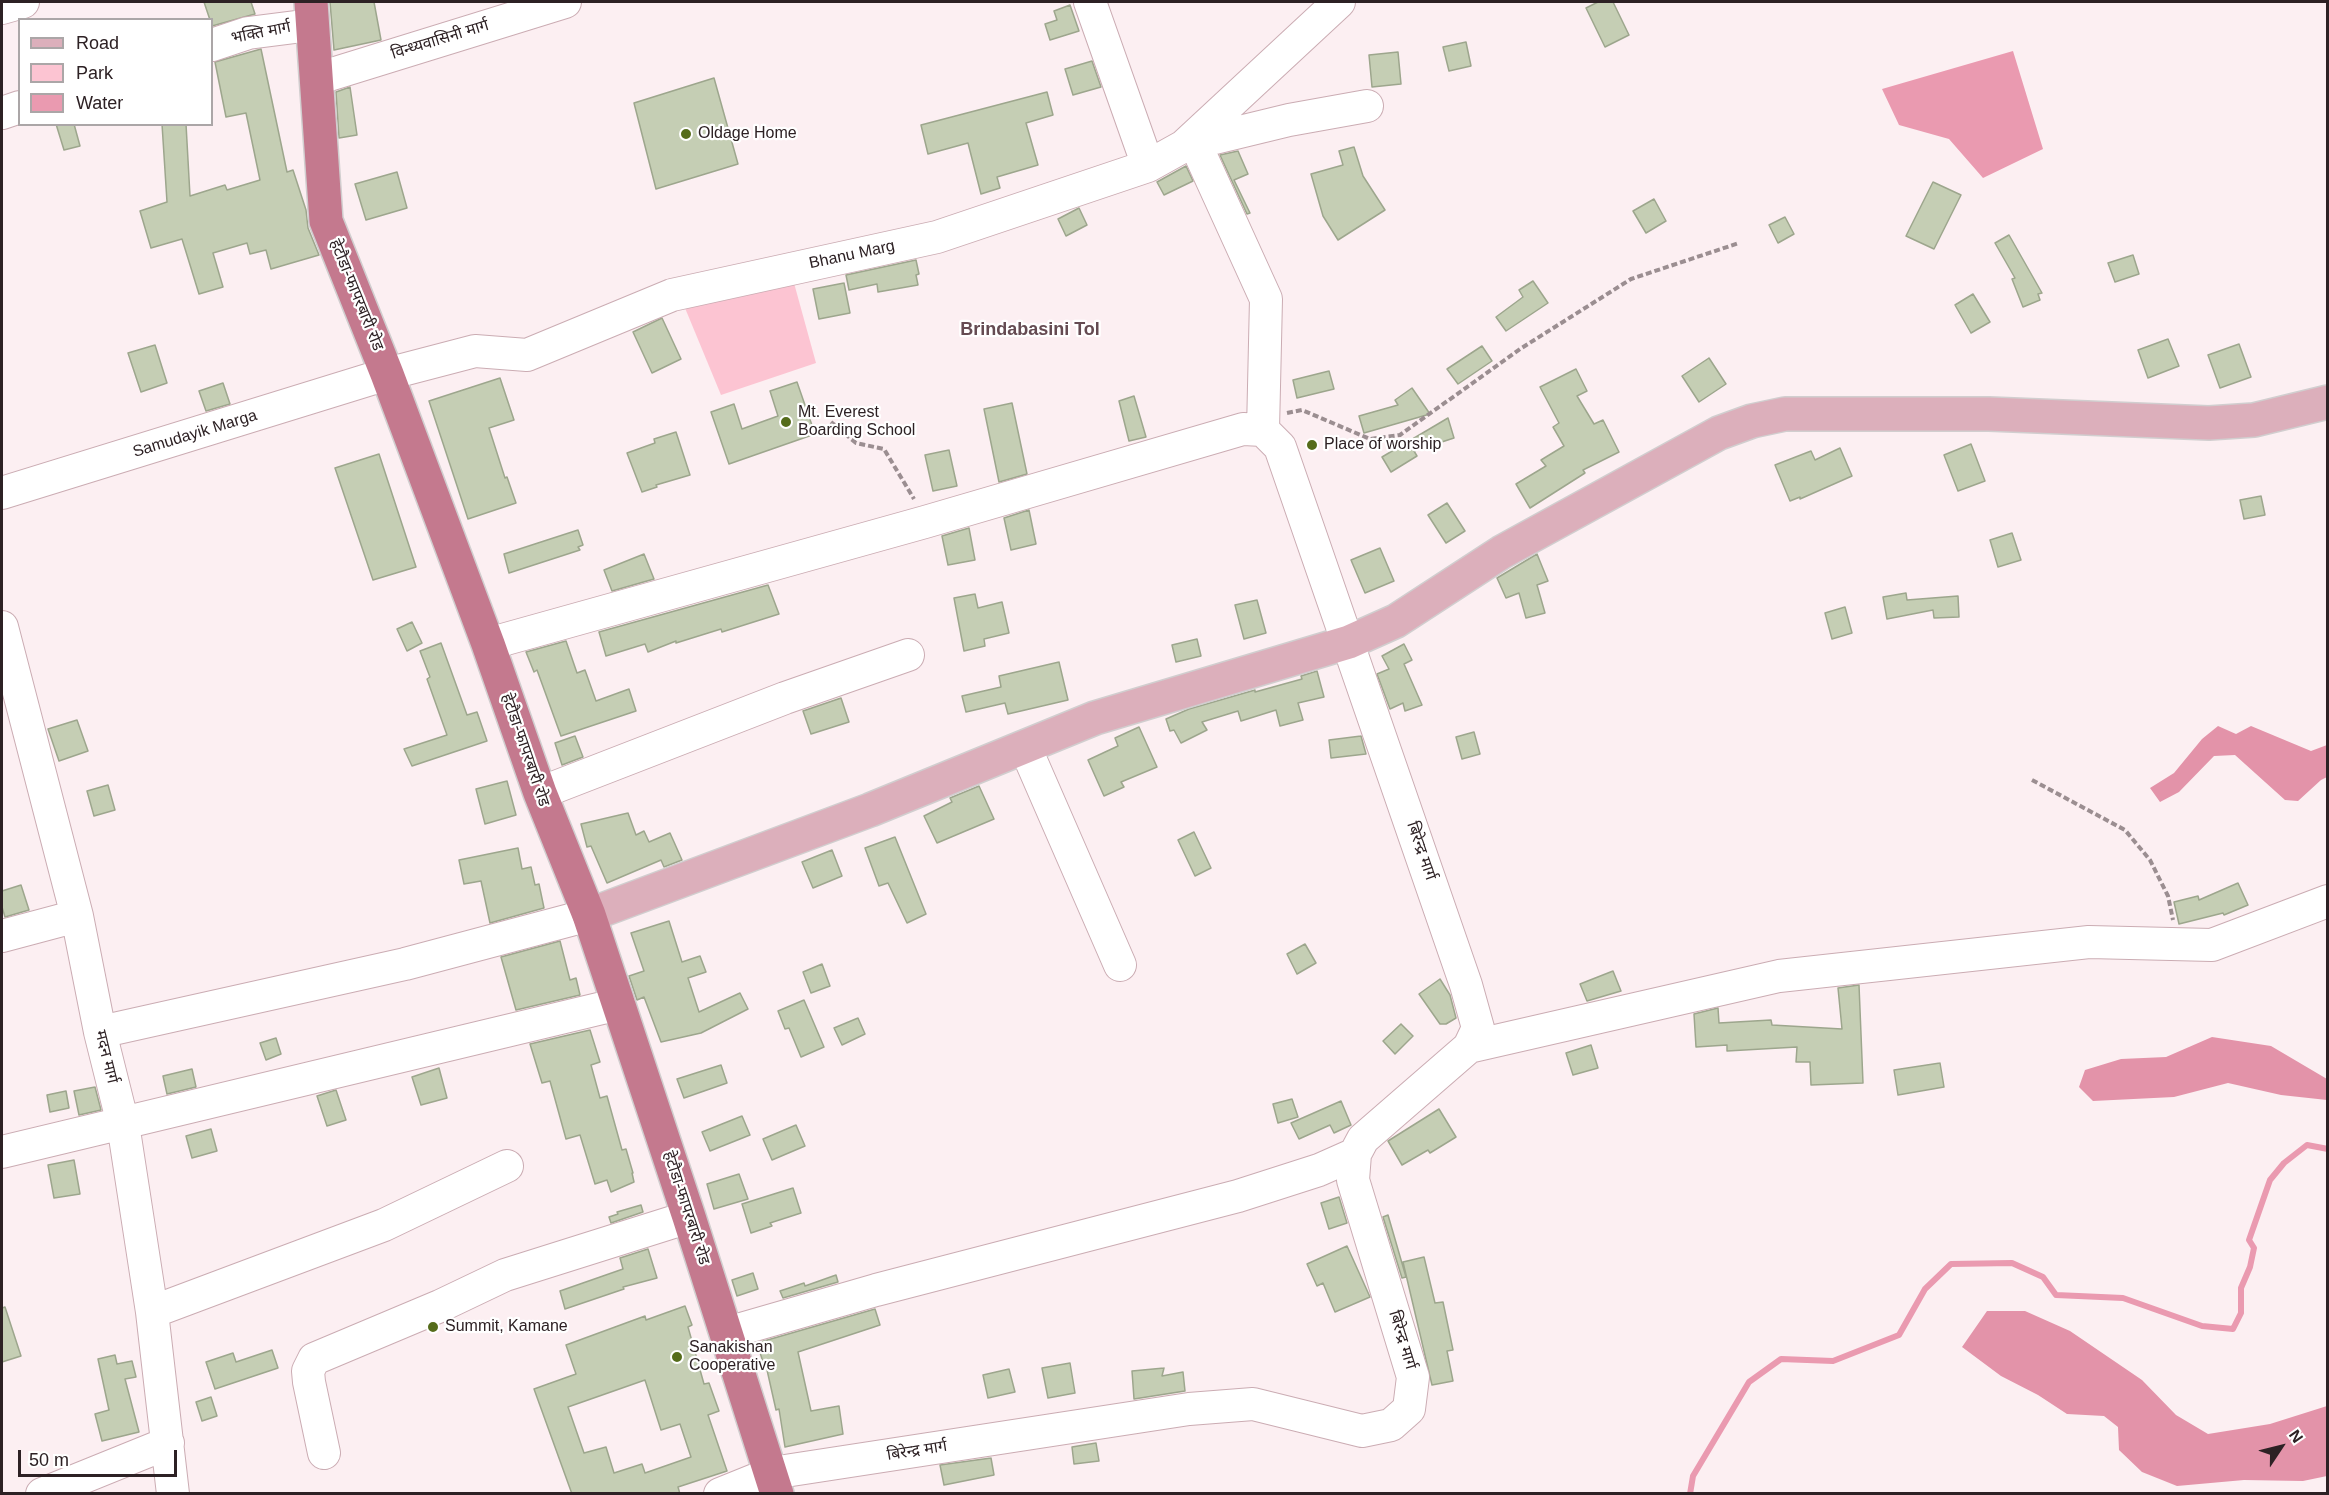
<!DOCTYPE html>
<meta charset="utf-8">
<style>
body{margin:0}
#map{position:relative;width:2329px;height:1495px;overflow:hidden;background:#fceff2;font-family:Helvetica,sans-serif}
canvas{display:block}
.frame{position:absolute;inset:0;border:3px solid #2d2124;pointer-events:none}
.legend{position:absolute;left:18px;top:18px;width:195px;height:108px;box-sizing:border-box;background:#fff;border:2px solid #aba6a7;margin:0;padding:8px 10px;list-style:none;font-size:18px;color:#2d2124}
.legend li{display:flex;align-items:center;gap:12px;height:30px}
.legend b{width:30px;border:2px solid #aba6a7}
.north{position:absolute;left:2251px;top:1417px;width:60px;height:60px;-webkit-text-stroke:4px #fff;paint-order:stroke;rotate:55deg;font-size:16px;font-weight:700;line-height:24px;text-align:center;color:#2d2124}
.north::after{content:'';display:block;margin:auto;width:21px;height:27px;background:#2d2124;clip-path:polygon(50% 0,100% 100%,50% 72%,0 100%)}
.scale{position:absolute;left:18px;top:1450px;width:159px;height:27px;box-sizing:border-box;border:3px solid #2d2124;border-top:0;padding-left:8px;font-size:18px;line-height:21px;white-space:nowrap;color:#2d2124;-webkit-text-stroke:4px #fff;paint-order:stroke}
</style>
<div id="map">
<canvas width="2329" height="1495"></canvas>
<div class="frame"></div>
<ul class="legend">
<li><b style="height:8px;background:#dcafbb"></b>Road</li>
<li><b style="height:16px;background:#fcc4d2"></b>Park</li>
<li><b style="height:16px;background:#ea9ab0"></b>Water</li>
</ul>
<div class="north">N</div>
<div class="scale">50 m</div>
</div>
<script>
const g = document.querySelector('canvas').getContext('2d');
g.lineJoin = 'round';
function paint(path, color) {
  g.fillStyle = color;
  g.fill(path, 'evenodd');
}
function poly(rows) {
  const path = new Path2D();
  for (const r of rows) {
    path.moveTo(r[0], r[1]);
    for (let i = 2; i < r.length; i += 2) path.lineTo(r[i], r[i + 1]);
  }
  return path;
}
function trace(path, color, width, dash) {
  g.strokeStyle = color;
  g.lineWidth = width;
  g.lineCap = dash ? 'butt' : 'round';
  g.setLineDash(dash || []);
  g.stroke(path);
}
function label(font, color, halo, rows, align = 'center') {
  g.font = font + ' Helvetica,"Noto Sans Devanagari",sans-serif';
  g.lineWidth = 4.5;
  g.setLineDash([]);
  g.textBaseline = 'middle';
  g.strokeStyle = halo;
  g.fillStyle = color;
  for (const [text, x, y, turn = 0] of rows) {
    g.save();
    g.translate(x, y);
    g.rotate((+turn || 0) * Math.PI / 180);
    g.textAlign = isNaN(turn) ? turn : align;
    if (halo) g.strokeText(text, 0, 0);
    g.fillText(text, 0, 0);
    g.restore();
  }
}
paint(poly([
 [794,283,816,363,721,395,685,308]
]), '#fcc4d2');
paint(poly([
 [2218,726,2236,734,2251,726,2311,751,2327,745,2327,777,2321,780,2298,801,2285,800,2235,755,2214,756,2179,792,2160,802,2150,788,2174,773,2202,739],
 [2212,1037,2271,1046,2327,1079,2327,1100,2281,1095,2228,1083,2174,1097,2093,1101,2079,1087,2085,1070,2121,1059,2166,1057],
 [1987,1311,2025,1311,2070,1331,2142,1380,2176,1415,2208,1434,2270,1424,2327,1406,2327,1476,2303,1481,2244,1480,2177,1486,2142,1472,2119,1450,2118,1427,2104,1416,2067,1414,2038,1395,2001,1376,1962,1347]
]), '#e393a9');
paint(poly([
 [2013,51,2043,149,1983,178,1949,139,1899,125,1882,89]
]), '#ea9ab0');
trace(poly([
 [1690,1494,1693,1476,1749,1382,1781,1359,1833,1361,1899,1335,1925,1289,1951,1264,2012,1263,2043,1277,2056,1295,2123,1298,2202,1326,2233,1329,2241,1313,2241,1288,2250,1267,2254,1248,2249,1240,2270,1180,2284,1163,2307,1145,2328,1149]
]), '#ea9ab0', 6);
const building = poly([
 [204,2,251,2,255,14,212,26,212,20,210,20,204,2],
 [330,2,374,2,381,40,334,50,330,2],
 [1598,2,1613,2,1629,35,1605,47,1586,8,1598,2],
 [1070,5,1079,31,1050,40,1045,24,1057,20,1054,11,1070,5],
 [1466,42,1471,66,1449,71,1443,47,1466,42],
 [261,49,287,172,293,170,306,210,308,228,319,255,271,269,266,250,250,254,247,243,213,253,223,287,199,294,182,239,151,248,140,211,167,202,162,124,186,124,190,196,225,185,227,190,260,180,246,113,226,117,215,62,261,49],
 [1398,52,1401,84,1372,87,1369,55,1398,52],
 [1092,61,1101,87,1073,95,1065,69,1092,61],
 [714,78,738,164,656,189,634,103,714,78],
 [350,87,357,135,339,138,336,92,350,87],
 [1047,92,1053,115,1026,123,1038,165,997,177,1000,188,981,194,968,143,928,154,921,125,1047,92],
 [56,124,74,124,80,146,64,150,56,124],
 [1354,147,1363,176,1385,210,1338,240,1323,216,1311,174,1343,165,1339,151,1354,147],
 [1238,151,1248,174,1234,180,1250,213,1247,214,1220,155,1238,151],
 [1186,166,1193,181,1164,195,1157,182,1186,166],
 [397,172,407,208,366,220,355,184,397,172],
 [1933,182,1961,195,1934,249,1906,236,1933,182],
 [1654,199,1666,221,1646,233,1633,211,1654,199],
 [1079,208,1087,225,1066,236,1058,219,1079,208],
 [1785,217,1794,234,1778,243,1769,225,1785,217],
 [2009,235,2042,293,2038,294,2040,300,2023,307,2012,279,2015,278,1995,243,2009,235],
 [2133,255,2139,274,2115,282,2108,263,2133,255],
 [916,260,919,274,916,275,918,285,878,292,877,284,849,290,846,275,916,260],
 [1533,281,1548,303,1506,331,1496,317,1523,297,1519,290,1533,281],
 [844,283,850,313,819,319,813,289,844,283],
 [1973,294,1990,322,1971,333,1955,305,1973,294],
 [662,318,681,359,652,373,633,332,662,318],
 [2168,339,2179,366,2148,378,2138,350,2168,339],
 [2239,344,2251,377,2220,388,2208,355,2239,344],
 [155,345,167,383,141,392,128,353,155,345],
 [1482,346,1492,361,1458,384,1447,369,1482,346],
 [1709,358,1726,384,1699,402,1682,376,1709,358],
 [1576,369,1587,391,1577,396,1594,424,1603,420,1619,452,1583,470,1585,473,1530,508,1516,484,1546,466,1541,460,1564,446,1553,427,1559,423,1540,387,1576,369],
 [1329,371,1334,389,1297,398,1293,380,1329,371],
 [500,378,514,420,489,428,505,478,507,477,516,503,468,519,429,401,500,378],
 [797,382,815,434,729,464,711,412,734,404,742,429,778,416,770,391,797,382],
 [223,383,230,404,206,411,199,391,223,383],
 [1412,388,1430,414,1364,433,1359,416,1398,405,1395,400,1412,388],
 [1134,396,1146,437,1129,441,1119,401,1134,396],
 [1012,403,1027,474,999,482,984,409,1012,403],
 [1448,418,1454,438,1414,451,1417,456,1391,472,1382,457,1448,418],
 [676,432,690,475,656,485,657,487,642,492,627,453,655,443,654,439,676,432],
 [1971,444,1985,481,1958,491,1944,455,1971,444],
 [1840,448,1852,476,1800,499,1800,497,1790,501,1775,465,1811,451,1815,460,1840,448],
 [949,450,957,486,933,491,925,455,949,450],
 [379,454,416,567,373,580,335,468,379,454],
 [2261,496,2265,515,2244,519,2240,500,2261,496],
 [1447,503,1465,531,1446,543,1428,515,1447,503],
 [1029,510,1036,544,1011,550,1004,518,1029,510],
 [969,528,975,560,948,565,942,536,969,528],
 [578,530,583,545,578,547,580,550,509,573,504,554,578,530],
 [2012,533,2021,560,1998,567,1990,540,2012,533],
 [1380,548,1394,581,1365,593,1351,560,1380,548],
 [644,554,654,579,612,591,604,570,644,554],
 [1537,554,1548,581,1537,585,1545,613,1526,618,1519,593,1506,598,1497,578,1537,554],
 [768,585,779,614,722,632,721,629,676,643,676,641,648,652,645,644,606,656,599,632,768,585],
 [1906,593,1907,600,1958,596,1959,617,1934,618,1933,610,1887,619,1883,597,1906,593],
 [975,594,978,608,1002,602,1009,633,984,639,985,646,964,651,954,598,975,594],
 [1257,600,1266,633,1244,639,1235,605,1257,600],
 [1845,607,1852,633,1832,639,1825,613,1845,607],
 [412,622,422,643,407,651,397,629,412,622],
 [1197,639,1201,656,1176,662,1172,645,1197,639],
 [566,641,577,673,585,670,596,701,629,689,636,711,561,736,537,670,534,672,526,652,566,641],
 [441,643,467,715,477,712,487,741,412,766,404,749,447,735,427,679,430,677,420,651,441,643],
 [1404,644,1412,660,1404,664,1422,705,1405,711,1403,703,1390,709,1377,674,1389,669,1382,656,1404,644],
 [1059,662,1068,700,1008,714,1005,703,966,712,962,696,1001,687,999,676,1059,662],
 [1317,671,1324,697,1298,703,1303,720,1280,726,1276,710,1241,721,1238,711,1202,722,1207,730,1181,743,1174,730,1170,731,1166,719,1189,709,1255,690,1255,692,1302,679,1301,676,1317,671],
 [841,698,849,722,811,734,803,711,841,698],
 [77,720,88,751,59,761,48,729,77,720],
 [1139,727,1157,767,1121,782,1124,787,1104,796,1088,760,1118,746,1115,738,1139,727],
 [1474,732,1480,754,1462,759,1456,737,1474,732],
 [575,736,583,757,562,765,555,743,575,736],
 [1361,736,1366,754,1331,758,1329,740,1361,736],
 [507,781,516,815,485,824,476,789,507,781],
 [108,785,115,810,94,816,87,791,108,785],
 [979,786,994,819,937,843,924,816,952,802,950,798,979,786],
 [628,813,636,835,644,831,649,842,670,833,682,860,664,867,661,860,607,883,591,846,587,847,581,824,628,813],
 [1194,832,1211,868,1195,876,1178,840,1194,832],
 [895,837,926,914,907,923,888,883,879,886,865,848,895,837],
 [518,848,522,869,531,867,535,885,539,884,544,908,490,923,481,881,464,884,459,860,518,848],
 [832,850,842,876,813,888,802,862,832,850],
 [2238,883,2248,905,2224,915,2223,913,2179,924,2174,902,2198,896,2199,900,2238,883],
 [21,885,29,910,5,917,2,907,2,891,21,885],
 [669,921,682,962,700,956,706,972,688,978,699,1012,740,993,748,1009,701,1033,661,1042,644,997,637,1000,629,976,644,971,631,933,669,921],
 [560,941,570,980,576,978,580,995,516,1010,501,957,560,941],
 [1305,944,1316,963,1297,974,1287,954,1305,944],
 [822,964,830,986,811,993,803,972,822,964],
 [1613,971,1621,991,1587,1001,1580,984,1613,971],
 [1440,979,1450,995,1456,1018,1446,1024,1440,1024,1419,994,1440,979],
 [1859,985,1863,1083,1811,1085,1810,1062,1796,1062,1797,1047,1727,1051,1727,1045,1696,1047,1694,1014,1718,1008,1719,1023,1771,1020,1772,1025,1842,1029,1838,988,1859,985],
 [804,1000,824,1047,801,1057,789,1028,785,1029,778,1011,804,1000],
 [858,1018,865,1034,842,1045,834,1028,858,1018],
 [1401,1024,1413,1036,1395,1054,1383,1041,1401,1024],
 [590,1030,600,1062,591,1065,600,1098,607,1096,622,1150,626,1149,633,1173,632,1173,634,1182,611,1192,607,1180,595,1184,580,1135,566,1139,550,1081,542,1083,530,1044,590,1030],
 [276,1038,281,1054,266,1060,260,1043,276,1038],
 [1591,1045,1598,1068,1573,1075,1566,1053,1591,1045],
 [1940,1063,1944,1087,1898,1095,1894,1070,1940,1063],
 [721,1065,727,1083,684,1098,677,1079,721,1065],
 [439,1068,447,1098,421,1105,412,1077,439,1068],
 [192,1069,196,1087,167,1094,163,1076,192,1069],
 [95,1087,101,1110,79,1115,74,1091,95,1087],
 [336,1090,346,1120,327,1126,317,1096,336,1090],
 [66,1091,69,1108,50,1112,47,1095,66,1091],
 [1292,1099,1298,1117,1278,1123,1273,1104,1292,1099],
 [1341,1101,1351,1125,1334,1133,1330,1125,1299,1139,1291,1123,1341,1101],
 [1439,1109,1456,1137,1430,1153,1428,1150,1402,1165,1388,1141,1439,1109],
 [742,1116,750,1135,710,1151,702,1132,742,1116],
 [796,1125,805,1146,772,1160,763,1139,796,1125],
 [211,1129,217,1151,192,1158,186,1136,211,1129],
 [74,1160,80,1194,54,1198,48,1165,74,1160],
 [739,1174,748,1199,714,1209,707,1184,739,1174],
 [793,1188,801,1213,770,1223,772,1226,751,1233,742,1204,793,1188],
 [1339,1197,1347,1223,1329,1229,1321,1203,1339,1197],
 [641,1205,643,1212,611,1223,609,1217,618,1214,617,1212,641,1205],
 [1388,1215,1406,1277,1402,1278,1383,1217,1388,1215],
 [1347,1246,1370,1297,1335,1312,1323,1283,1317,1286,1307,1264,1347,1246],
 [648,1249,657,1278,623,1287,624,1289,565,1309,560,1291,623,1269,620,1258,648,1249],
 [1424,1257,1435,1303,1443,1302,1453,1350,1447,1351,1453,1381,1432,1385,1403,1262,1424,1257],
 [753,1273,758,1289,737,1296,732,1280,753,1273],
 [836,1275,838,1282,783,1298,780,1291,804,1283,805,1286,836,1275],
 [685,1306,692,1325,688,1327,704,1384,709,1383,719,1411,708,1415,727,1471,678,1487,680,1494,572,1494,534,1389,576,1374,566,1345,645,1316,646,1320,685,1306],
 [645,1380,661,1430,680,1424,691,1457,645,1473,642,1464,614,1473,606,1447,584,1453,568,1407,645,1380],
 [5,1307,21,1356,2,1362,2,1308,5,1307],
 [875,1309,880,1325,798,1352,811,1411,839,1406,843,1434,785,1447,779,1409,776,1410,765,1361,763,1362,757,1343,875,1309],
 [272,1350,278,1368,215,1389,206,1362,233,1353,236,1362,272,1350],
 [115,1355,117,1364,132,1361,136,1377,125,1379,139,1432,102,1441,95,1414,109,1410,98,1359,115,1355],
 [1070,1363,1075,1393,1048,1398,1042,1368,1070,1363],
 [1164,1368,1162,1376,1183,1372,1185,1391,1134,1399,1132,1371,1164,1368],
 [1009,1369,1015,1392,988,1398,983,1375,1009,1369],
 [211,1397,217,1416,202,1421,196,1402,211,1397],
 [1096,1443,1099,1461,1074,1464,1072,1447,1096,1443],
 [991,1458,994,1475,944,1485,940,1465,991,1458]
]);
paint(building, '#c5ceb4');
trace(building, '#9da68d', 1.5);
const minor = poly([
 [2,8,23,2],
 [212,45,248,33,311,25],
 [316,79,565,2],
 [2,113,20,107],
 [1195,143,1266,299,1263,430],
 [1186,145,1289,120,1367,106],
 [1148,166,1184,146,1339,2],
 [2,493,387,374,475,351,527,355,672,295,937,237,1148,166,1090,2],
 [2,627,77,916,100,1032,123,1124,152,1312,173,1494],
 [488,644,925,522,1243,429,1263,430,1280,447,1466,985,1478,1028,1469,1047,1363,1139,1355,1154,1353,1180,1413,1377,1409,1409,1391,1425,1362,1431,1253,1404,1189,1409,772,1473,720,1494],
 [1025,747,1120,965],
 [540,793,785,698,908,655],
 [2,936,77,916],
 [100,1032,405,964,589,915],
 [1469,1047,1779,976,2089,942,2212,945,2328,901],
 [2,1152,619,1004],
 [152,1312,384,1225,507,1166],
 [727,1333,876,1290,1238,1196,1319,1170,1355,1154],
 [324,1453,309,1382,308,1371,314,1359,440,1306,505,1275,689,1217],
 [42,1494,168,1443]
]);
const major = poly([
 [589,915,870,810,1095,718,1349,642,1396,621,1502,552,1719,433,1752,421,1785,414,1989,414,2209,423,2254,420,2328,402]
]);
const highway = poly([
 [311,2,326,221,387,374,488,644,540,793,589,915,689,1217,777,1494]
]);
trace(minor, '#cbacb3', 34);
trace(major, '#d1cecf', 36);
trace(highway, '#d1cecf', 36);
trace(poly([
 [1287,413,1302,410,1370,439,1400,435,1520,349,1631,279,1739,243],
 [831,422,856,443,884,449,914,499],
 [2032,780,2125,830,2150,860,2168,896,2173,920]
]), '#9b8e91', 4, [6, 3]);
trace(minor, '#fff', 32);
trace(major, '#dcafbb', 33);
trace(highway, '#c4798e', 33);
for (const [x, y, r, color] of [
 [686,134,6,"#556c1b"],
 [786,422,6,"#556c1b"],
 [1312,445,6,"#556c1b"],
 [433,1327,6,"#556c1b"],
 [677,1357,6,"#556c1b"]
]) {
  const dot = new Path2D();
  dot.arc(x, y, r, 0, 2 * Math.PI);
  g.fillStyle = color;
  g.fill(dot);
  trace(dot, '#fff', 2);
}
label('16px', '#2d2124', '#fff', [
 ["भक्ति मार्ग",261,33,-11],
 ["विन्ध्यवासिनी मार्ग",440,40,-17],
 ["Bhanu Marg",852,255,-12],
 ["हेटौडा-फापरबारी रोड",356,295,68],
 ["Samudayik Marga",195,434,-17],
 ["हेटौडा-फापरबारी रोड",525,750,71],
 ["बिरेन्द्र मार्ग",1421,851,71],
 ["मदन मार्ग",106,1057,76],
 ["हेटौडा-फापरबारी रोड",686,1208,72],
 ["बिरेन्द्र मार्ग",1402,1340,73],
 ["बिरेन्द्र मार्ग",917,1451,-9]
]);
label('16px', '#2d2124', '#fff', [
 ["Oldage Home",698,134],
 ["Mt. Everest",798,413],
 ["Boarding School",798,431],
 ["Place of worship",1324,445],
 ["Summit, Kamane",445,1327],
 ["Sanakishan",689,1348],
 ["Cooperative",689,1366]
], 'left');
label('bold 18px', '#654b52', '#fff', [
 ["Brindabasini Tol",1030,330]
]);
</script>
